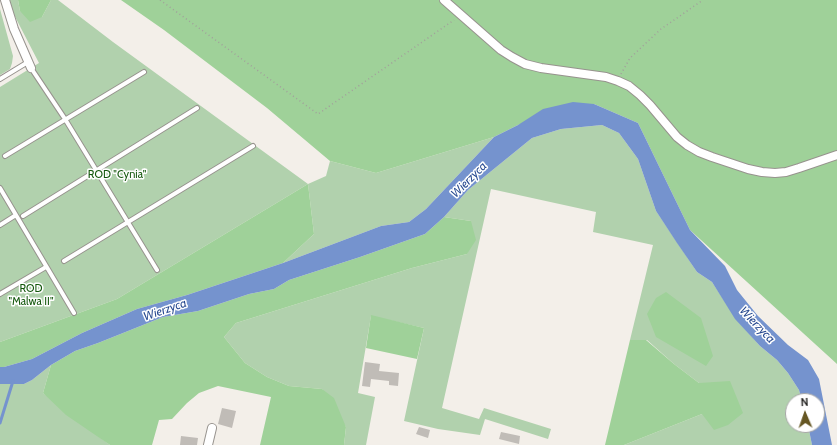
<!DOCTYPE html>
<style>
body{margin:0}
#map{position:relative;width:837px;height:445px;overflow:hidden;background:#f3efe9;font-family:Cabin,sans-serif}
canvas{display:block}
.north{position:absolute;left:785px;top:393px;width:40px;height:40px;box-sizing:border-box;background:#fff;border:1px solid #a7a7a6;border-radius:50%;rotate:358deg;font-size:11px;font-weight:700;line-height:16px;text-align:center;color:#232220}
.north::after{content:'';display:block;margin:auto;width:14px;height:18px;background:#655623;clip-path:polygon(50% 0,100% 100%,50% 72%,0 100%)}
</style>
<div id="map">
<canvas width="837" height="445"></canvas>
<div class="north">N</div>
</div>
<script>
const g = document.querySelector('canvas').getContext('2d');
g.lineJoin = 'round';
function paint(path, color) {
  g.fillStyle = color;
  g.fill(path, 'evenodd');
}
function poly(rows) {
  const path = new Path2D();
  for (const r of rows) {
    path.moveTo(r[0], r[1]);
    for (let i = 2; i < r.length; i += 2) path.lineTo(r[i], r[i + 1]);
  }
  return path;
}
function trace(path, color, width, dash) {
  g.strokeStyle = color;
  g.lineWidth = width;
  g.lineCap = dash ? 'butt' : 'round';
  g.setLineDash(dash || []);
  g.stroke(path);
}
function label(font, color, halo, rows, align = 'center') {
  g.font = font + ' Cabin,sans-serif';
  g.lineWidth = 3;
  g.setLineDash([]);
  g.textBaseline = 'middle';
  g.strokeStyle = halo;
  g.fillStyle = color;
  for (const [text, x, y, turn = 0] of rows) {
    g.save();
    g.translate(x, y);
    g.rotate((+turn || 0) * Math.PI / 180);
    g.textAlign = isNaN(turn) ? turn : align;
    if (halo) g.strokeText(text, 0, 0);
    g.fillText(text, 0, 0);
    g.restore();
  }
}
paint(poly([
 [9,0,18,0,20,11,42,17,51,0,58,0,113,42,308,184,326,176,330,161,376,173,494,137,426,209,409,222,381,226,283,263,314,234,308,184,117,299,0,342,0,87,39,63,10,7],
 [0,9,13,56,12,63,10,69,0,75],
 [602,125,619,133,638,159,656,211,697,272,712,282,736,319,760,346,777,360,788,373,799,390,802,401,793,401,793,425,808,425,812,445,624,445,702,414,699,383,674,364,647,340,630,340,653,245,593,232,596,212,491,189,442,408,479,419,484,408,551,429,548,439,485,419,480,435,438,429,404,421,424,328,371,316,358,393,375,397,366,445,344,445,346,427,322,389,289,386,267,377,245,363,224,337,236,323,412,268,467,254,471,221,444,217,468,190,532,138,561,129],
 [51,365,43,393,110,445,0,445,0,384,24,384,32,380]
]), '#b1d1ad');
paint(poly([
 [18,0,51,0,42,17,30,22,20,11],
 [121,0,837,0,837,364,690,230,638,123,594,104,518,125,494,137,376,173,330,161,267,108,164,30],
 [308,184,314,234,283,263,187,295,137,309,82,333,32,359,4,367,0,367,0,342,117,299],
 [444,217,471,221,476,240,467,254,412,268,236,323,224,337,245,363,267,377,289,386,322,389,334,398,346,427,344,445,260,445,271,397,218,386,199,393,187,403,172,419,159,420,152,445,110,445,66,415,43,393,51,365,75,351,98,343,163,317,198,311,249,294,274,289,289,280,360,257,425,234],
 [666,292,701,318,713,356,706,366,656,337,647,314,656,298],
 [371,315,424,328,417,359,366,348],
 [630,340,646,340,674,364,699,383,730,381,743,413,728,425,714,430,702,414,624,445,605,445]
]), '#9fd199');
paint(poly([
 [573,102,594,104,638,123,690,230,725,266,737,290,758,316,788,345,808,360,819,379,832,445,812,445,808,425,817,425,817,401,802,401,799,390,788,373,777,360,760,346,735,319,712,282,697,272,677,243,656,211,638,159,619,133,602,125,561,129,532,138,468,190,444,217,425,234,360,257,289,280,274,289,249,294,198,311,163,317,98,343,75,351,51,365,32,380,24,384,0,384,0,367,4,367,32,359,82,333,137,309,187,295,283,263,381,226,409,222,426,209,494,137,518,125,543,109]
]), '#7593ce');
trace(poly([
 [0,423,13,381]
]), '#7593ce', 3);
paint(poly([
 [365,362,380,364,379,371,399,373,398,386,389,385,389,381,371,379,370,387,362,386],
 [222,408,236,411,232,428,218,424],
 [419,427,430,430,428,438,416,434],
 [501,432,520,436,519,444,499,439],
 [181,436,198,438,197,445,180,445]
]), '#c0bcb7');
const service = poly([
 [31,68,65,119,157,270],
 [0,79,28,62],
 [5,156,144,72],
 [0,188,74,313],
 [23,216,197,108],
 [0,225,16,215],
 [64,261,253,146],
 [0,294,46,267]
]);
const minor = poly([
 [5,0,14,29,31,68],
 [444,0,501,50,512,57,525,64,541,68,606,77,618,81,629,86,640,95,650,105,677,137,687,145,699,152,712,157,748,169,762,172,775,173,786,172,799,168,837,155],
 [208,445,212,428]
]);
trace(service, '#97938e', 6);
trace(minor, '#97938e', 10);
trace(poly([
 [160,0,318,114,454,20],
 [621,74,630,58,661,29,703,0]
]), '#a29f9b', 1.5, [1, 3]);
trace(service, '#fff', 4);
trace(minor, '#fff', 8);
label('11px', '#13570c', '#fff', [
 ["ROD \"Cynia\"",117,175],
 ["ROD",31,289],
 ["\"Malwa II\"",31,302]
]);
label('italic 12px', '#274990', '#fff', [
 ["Wierzyca",469,180,-45],
 ["Wierzyca",165,310,-19],
 ["Wierzyca",757,325,46]
]);
</script>
